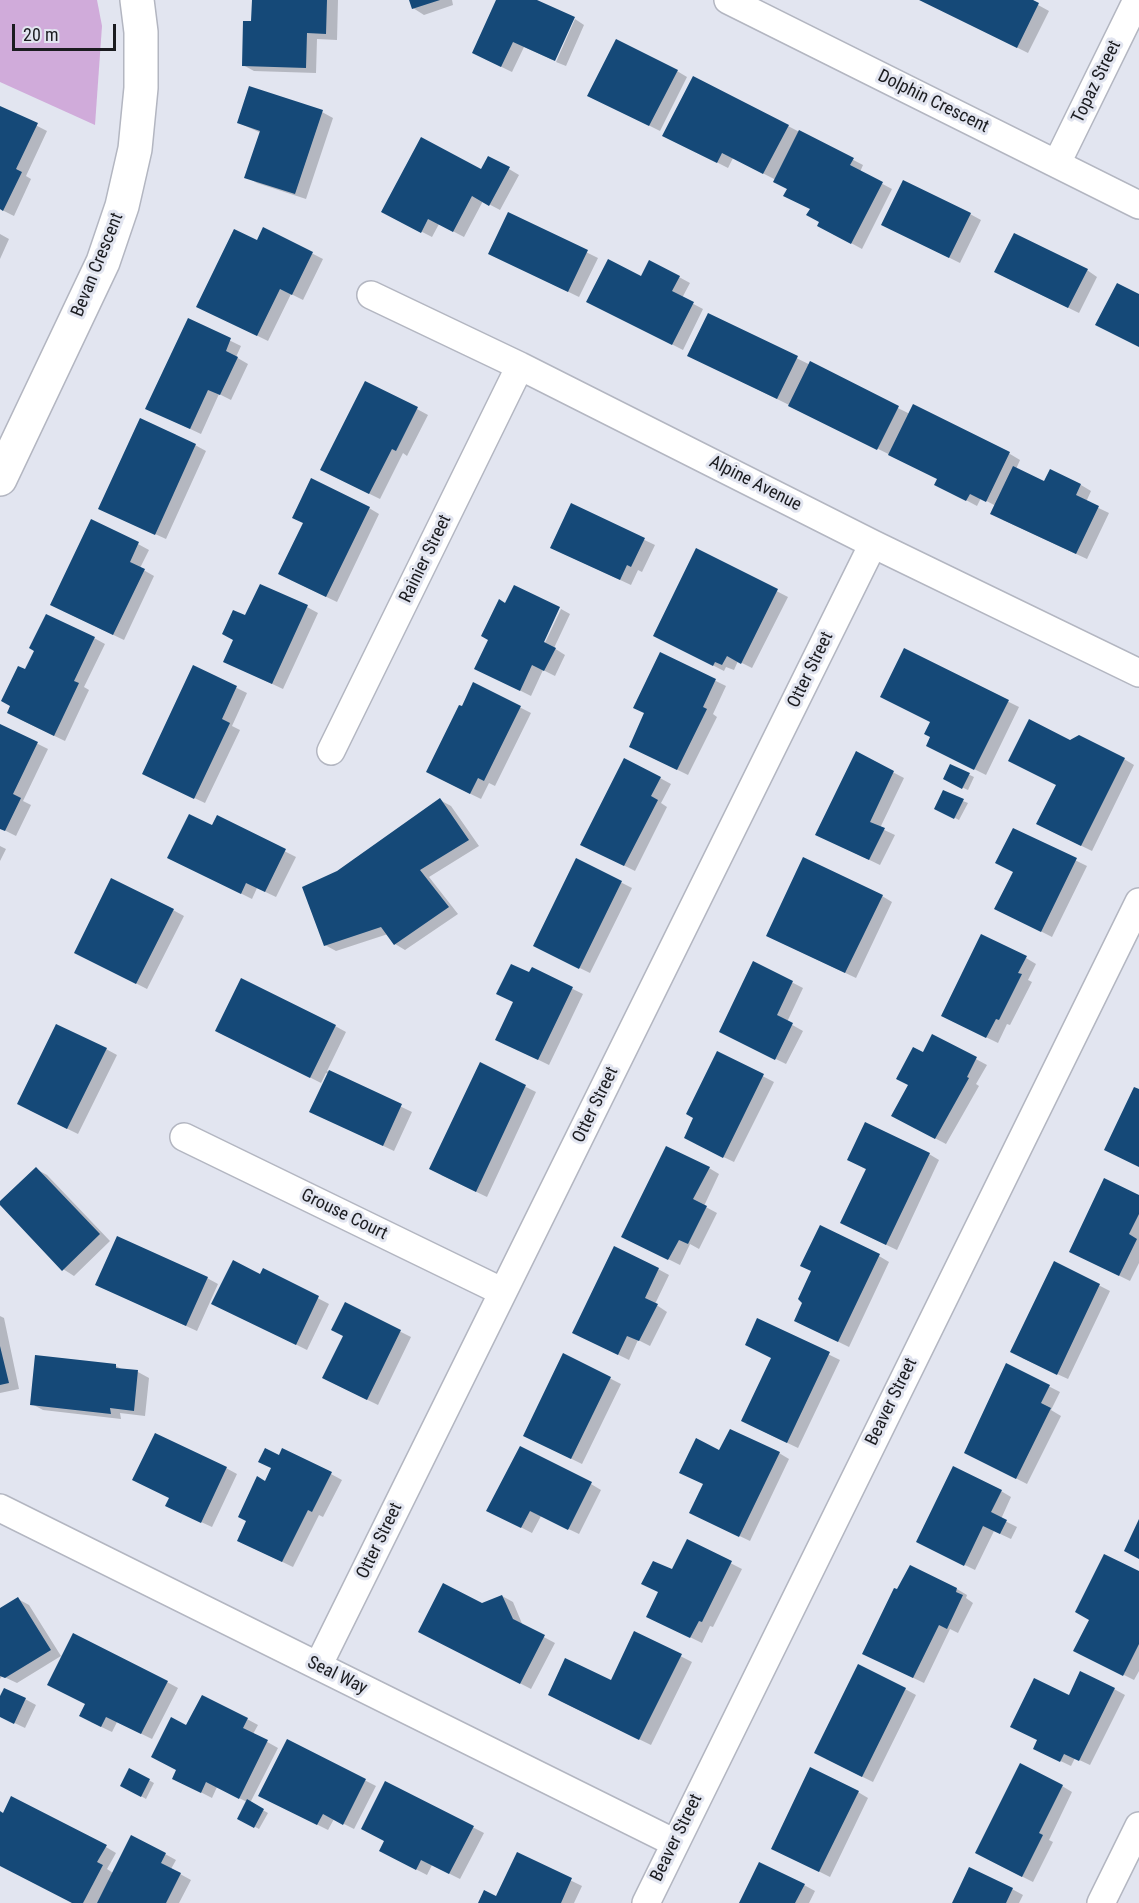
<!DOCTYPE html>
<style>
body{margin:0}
#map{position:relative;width:1139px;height:1903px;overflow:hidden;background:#e2e5f0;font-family:"Roboto Condensed",sans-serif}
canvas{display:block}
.scale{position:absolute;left:12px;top:24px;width:104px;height:27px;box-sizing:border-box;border:3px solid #1b1c20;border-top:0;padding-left:8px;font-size:18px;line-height:21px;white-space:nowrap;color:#1b1c20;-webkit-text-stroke:4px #e2e5f0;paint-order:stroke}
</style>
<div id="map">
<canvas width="1139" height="1903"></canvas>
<div class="scale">20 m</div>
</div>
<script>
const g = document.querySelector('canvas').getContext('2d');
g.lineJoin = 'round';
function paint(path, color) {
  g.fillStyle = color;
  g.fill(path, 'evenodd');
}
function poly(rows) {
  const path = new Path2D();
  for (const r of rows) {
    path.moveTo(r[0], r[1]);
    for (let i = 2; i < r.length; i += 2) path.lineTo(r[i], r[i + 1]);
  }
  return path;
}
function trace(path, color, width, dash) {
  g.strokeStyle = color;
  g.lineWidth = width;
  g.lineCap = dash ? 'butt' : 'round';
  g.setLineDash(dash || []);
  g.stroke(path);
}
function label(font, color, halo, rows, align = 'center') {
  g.font = font + ' "Roboto Condensed",sans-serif';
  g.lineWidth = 6;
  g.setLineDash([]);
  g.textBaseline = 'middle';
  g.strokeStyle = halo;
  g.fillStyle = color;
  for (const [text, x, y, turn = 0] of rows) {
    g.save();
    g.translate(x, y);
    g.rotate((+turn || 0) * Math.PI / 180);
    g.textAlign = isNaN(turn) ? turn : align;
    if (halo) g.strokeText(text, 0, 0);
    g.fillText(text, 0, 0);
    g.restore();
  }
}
paint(poly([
 [0,0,97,0,102,26,95,125,0,82]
]), '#d0abda');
paint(poly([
 [253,0,338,0,337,40,317,39,316,73,254,71,243,65,252,22],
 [411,0,452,0,453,5,424,15,413,8],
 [498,0,533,0,573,18,553,60,524,47,512,72,485,59],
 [922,0,1029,0,1049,11,1028,53],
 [575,19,584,25,566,66,556,62],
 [677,71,687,77,660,131,600,101],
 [0,107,47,131,26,176,31,179,14,216,0,209],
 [322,112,333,118,306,199,257,183,246,177,261,133,239,123],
 [788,126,863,165,860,172,892,189,862,249,829,231,811,209,776,180,733,158,728,168,675,141],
 [509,169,519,175,500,210,483,201,464,237,439,224,432,237,393,217,482,171],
 [509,214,598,258,579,297,501,259],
 [970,214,981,220,960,263,893,230],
 [264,229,323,259,303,300,291,294,268,341,209,312,258,242],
 [0,234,9,239,0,259],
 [1087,270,1097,277,1079,313,1007,278],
 [679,277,690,283,682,298,703,309,683,350,599,307,642,278],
 [709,315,910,414,914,406,1010,454,1020,460,1016,469,1045,483,1081,485,1091,491,1086,502,1109,513,1087,559,1003,520,996,506,981,498,977,506,947,490,939,479,700,361],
 [188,320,241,346,236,357,248,364,231,400,219,394,201,434,158,414],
 [417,409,428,415,407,456,403,453,380,499,333,476],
 [195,445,206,451,166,539,111,514],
 [571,505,655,545,642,572,638,570,631,585,562,553],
 [369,508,379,514,337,602,291,580],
 [138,544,149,550,140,568,154,576,124,640,63,611],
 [697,550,788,597,752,668,738,661,734,670,726,667,724,671,665,641],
 [307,607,318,613,283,689,236,667,246,617],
 [561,609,570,614,554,648,565,655,555,676,543,670,531,696,487,674,539,648,542,649],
 [94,638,105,644,84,687,89,690,65,741,19,719,26,671],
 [905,650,1019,707,986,775,938,751,931,722],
 [661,654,726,686,713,714,717,717,688,775,641,752,646,714],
 [194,667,247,693,232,726,240,730,205,803,154,779],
 [474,684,531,713,495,786,489,783,481,799,438,778,463,708],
 [0,725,48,749,23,801,31,805,16,836,0,828],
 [856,753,904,778,880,828,895,835,880,865,817,835],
 [1124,759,1134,765,1092,851,1049,830,1058,785],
 [951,766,974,777,968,790,944,779],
 [660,778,671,784,661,803,667,807,635,871,593,850],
 [440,800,451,806,479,846,429,877,458,914,405,950,395,944,388,934,336,951,325,945,338,873],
 [963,801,968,803,959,820,936,808],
 [217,817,296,857,276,897,257,888,252,899,180,863,213,827],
 [1014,830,1087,866,1052,937,1007,914,1014,872],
 [0,846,6,849,0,861],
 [577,860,632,888,590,973,545,951],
 [882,896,892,902,856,978,778,941],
 [173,910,184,916,147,989,86,958],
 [1026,958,1036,964,1028,980,1032,982,1010,1025,1007,1024,998,1043,953,1021],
 [754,963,803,988,787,1022,803,1031,786,1064,731,1037],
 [532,969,583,994,549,1065,508,1045],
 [335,1026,346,1032,327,1071,412,1112,394,1151,322,1117,328,1074,326,1073,321,1083,228,1036],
 [933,1036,987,1065,976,1084,979,1086,946,1144,904,1122,923,1054],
 [106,1049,117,1055,78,1134,29,1110],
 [718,1053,774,1082,734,1162,696,1144,695,1118],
 [480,1064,536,1092,487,1197,441,1175],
 [929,1154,939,1160,897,1250,853,1229,867,1170,849,1160],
 [709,1168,719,1174,704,1206,717,1213,699,1249,690,1244,680,1265,634,1242],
 [36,1169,47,1175,110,1241,74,1276,63,1269,0,1203],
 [1139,1196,1139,1263,1130,1281,1081,1257],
 [879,1256,889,1262,849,1347,806,1326,804,1303,813,1271],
 [1055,1263,1110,1291,1068,1379,1022,1358],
 [658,1269,669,1275,655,1304,667,1312,650,1346,638,1340,629,1360,584,1338],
 [264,1270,329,1304,307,1350,224,1309,261,1276],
 [207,1278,218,1284,197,1331,97,1285],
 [345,1304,411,1337,378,1405,335,1384,345,1336],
 [0,1316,4,1318,19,1389,0,1393],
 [758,1320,840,1360,798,1448,754,1427,773,1358],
 [564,1355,621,1384,582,1464,535,1441],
 [1007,1365,1060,1392,1051,1410,1061,1416,1027,1484,976,1458],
 [116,1366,123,1370,138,1372,149,1378,145,1416,120,1413,121,1419,43,1410,32,1404],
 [720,1452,779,1453,789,1459,750,1541,702,1518],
 [226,1468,237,1474,212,1527,177,1511],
 [331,1474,342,1480,323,1517,319,1515,293,1567,249,1546,248,1521,265,1483],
 [591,1484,601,1490,579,1534,541,1516,532,1533,499,1516],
 [1001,1491,1011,1497,1001,1519,1017,1527,1011,1539,994,1531,975,1570,928,1547],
 [687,1541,742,1569,713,1627,710,1626,702,1643,659,1622,672,1571],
 [1139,1573,1139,1671,1134,1680,1086,1656],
 [957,1589,967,1595,966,1598,973,1603,958,1633,950,1629,924,1683,874,1659],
 [502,1596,513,1602,523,1626,555,1643,531,1689,431,1637],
 [18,1599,29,1605,61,1656,17,1683,2,1676,0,1679,0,1610],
 [635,1633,692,1662,651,1745,560,1701,612,1682],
 [167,1682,178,1688,152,1739,117,1722,112,1732,91,1722,87,1704],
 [905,1689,916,1695,873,1782,826,1759],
 [1114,1689,1125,1695,1090,1765,1075,1758,1071,1766,1046,1754,1069,1697],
 [25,1699,36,1705,25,1728,0,1716,0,1700],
 [247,1719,258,1725,253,1734,278,1748,250,1803,268,1813,259,1829,239,1818,247,1802,217,1787,212,1798,185,1784,187,1727],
 [288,1741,376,1786,354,1829,334,1819,328,1830,270,1801],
 [130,1770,154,1783,146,1799,122,1785],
 [386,1783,484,1833,460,1879,432,1865,427,1875,392,1857,386,1841],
 [1062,1786,1072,1792,1049,1840,1053,1842,1033,1882,987,1859],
 [858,1792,868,1798,830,1877,784,1854],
 [0,1813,106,1847,116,1853,107,1869,113,1873,165,1854,176,1860,171,1869,191,1880,179,1903,74,1903,0,1865],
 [517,1854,582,1886,574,1903,479,1903,497,1898],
 [804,1885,815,1891,809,1903,741,1903],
 [1012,1889,1023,1895,1019,1903,953,1903]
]), '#0003');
paint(poly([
 [252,0,327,0,326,34,307,33,306,68,242,66,243,21,251,21],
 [409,0,440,0,412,9],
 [496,0,537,0,575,17,555,61,513,42,501,67,472,53],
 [919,0,1033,0,1039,3,1017,48],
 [616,39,678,70,649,126,587,96],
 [693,76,789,125,763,174,722,153,717,163,662,136],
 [249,86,323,110,295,194,244,178,260,131,237,123],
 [0,106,38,123,16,169,22,172,3,211,0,209],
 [799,130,854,158,850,165,883,182,851,244,817,226,819,222,806,215,810,209,783,196,787,189,773,182],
 [421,137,481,169,488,156,510,167,489,206,472,196,453,232,428,219,421,233,381,212],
 [903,180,971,213,949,258,881,225],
 [508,212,588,250,568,292,488,254],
 [263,227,313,252,292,295,280,289,257,336,196,307,234,229,257,240],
 [1014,233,1088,269,1068,308,994,272],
 [608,259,641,276,649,260,680,276,672,291,694,302,672,345,586,302],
 [1117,283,1139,294,1139,347,1095,325],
 [708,313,798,356,777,399,687,356],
 [188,318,231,338,226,351,238,357,220,395,208,390,190,429,145,409],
 [810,361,899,406,877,450,788,406],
 [365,381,418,407,396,451,392,449,369,494,320,470],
 [913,404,1010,452,986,502,970,494,966,501,934,485,937,479,888,455],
 [140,418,196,444,155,535,98,509],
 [1013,466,1044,481,1050,469,1081,484,1076,495,1099,506,1076,554,990,514],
 [311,478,370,507,326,597,278,574,303,523,292,518],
 [571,503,645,538,631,567,627,565,620,580,550,548],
 [91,519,139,542,130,562,145,569,113,635,50,605],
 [696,548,778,589,741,664,727,656,722,665,715,662,713,666,653,636],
 [260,584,308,605,272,684,223,662,233,640,222,634,233,610,245,615],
 [514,585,560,607,544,642,556,648,544,671,532,665,520,691,474,669,488,640,481,636,499,599,505,603],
 [46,614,95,637,74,681,79,683,54,736,7,713,10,706,1,701,18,666,25,669,34,651,29,648],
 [904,648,1009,700,974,770,926,746,930,737,924,734,930,722,880,697],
 [660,652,716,679,703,707,707,709,677,770,629,747,644,713,633,708],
 [193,665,237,686,222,719,230,723,194,799,142,774],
 [473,682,521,706,484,781,478,778,470,794,426,772,459,705,462,706],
 [1029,719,1070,740,1079,735,1125,758,1081,846,1036,824,1056,785,1008,761],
 [0,724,38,742,13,794,21,798,5,831,0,829],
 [856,751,894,771,870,822,885,828,869,860,815,835],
 [624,758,661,777,651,796,658,800,624,866,580,845],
 [950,764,970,773,962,789,943,779],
 [943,790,964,799,954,819,934,809],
 [440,798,469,840,420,870,449,907,394,945,381,927,324,946,302,887,337,871],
 [189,814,212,825,217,815,286,849,265,892,246,883,241,894,167,858],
 [1013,828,1077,858,1041,932,994,909,1013,872,995,863],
 [803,857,883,895,845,973,766,936],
 [576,858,622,881,579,969,533,946],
 [111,878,174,909,136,984,74,953],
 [981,934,1027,956,1018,973,1022,974,999,1020,996,1019,986,1038,941,1016],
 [753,961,793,981,777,1015,793,1023,775,1060,719,1032],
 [511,964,529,972,532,967,573,987,538,1060,495,1040,513,1002,496,994],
 [241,978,336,1025,310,1078,215,1031],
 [56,1024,107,1048,67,1129,17,1104],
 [932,1034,977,1057,967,1077,969,1078,935,1139,891,1116,908,1085,896,1079,913,1047,923,1052],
 [717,1051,764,1074,723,1158,684,1138,693,1118,686,1114],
 [480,1062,526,1085,476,1192,429,1169],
 [329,1070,402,1104,383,1146,309,1112],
 [1134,1087,1139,1089,1139,1167,1104,1150],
 [865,1122,930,1153,886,1245,840,1223,866,1169,847,1160],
 [666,1146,710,1167,693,1199,707,1206,688,1244,679,1240,668,1260,621,1237],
 [36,1167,100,1234,62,1271,0,1205,0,1201],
 [1104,1178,1139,1195,1139,1214,1129,1234,1137,1239,1119,1276,1069,1252],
 [820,1225,880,1254,838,1342,794,1321,802,1303,798,1299,811,1271,800,1266],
 [117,1236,208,1277,186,1326,95,1285],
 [614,1246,659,1268,645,1298,658,1304,639,1341,627,1336,618,1355,572,1333],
 [233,1260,260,1274,263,1268,319,1296,296,1345,211,1304],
 [1054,1261,1100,1284,1057,1375,1010,1352],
 [345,1302,401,1330,367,1400,322,1378,343,1336,331,1330],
 [757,1318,830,1352,787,1443,741,1421,771,1358,745,1345],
 [0,1346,9,1383,0,1385],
 [563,1353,611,1377,571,1459,523,1436],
 [35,1355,116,1364,116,1368,138,1370,134,1411,110,1408,111,1414,30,1405],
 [1006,1363,1050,1385,1041,1403,1051,1408,1016,1479,964,1453],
 [730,1429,780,1452,739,1537,689,1513,703,1484,679,1473,696,1438,719,1450],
 [155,1433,227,1467,201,1523,165,1506,169,1498,132,1480],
 [520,1446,592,1482,568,1530,530,1511,521,1528,486,1511],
 [265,1448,279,1455,282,1448,332,1472,312,1512,308,1510,282,1562,237,1541,246,1521,238,1517,257,1476,265,1481,271,1468,258,1462],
 [953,1466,1002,1490,991,1512,1007,1520,1000,1534,983,1526,964,1566,916,1542],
 [1139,1519,1139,1559,1124,1551],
 [687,1539,732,1561,702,1622,699,1621,690,1638,646,1617,658,1592,641,1584,653,1561,672,1569],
 [1104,1554,1139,1571,1139,1644,1123,1676,1073,1651,1089,1620,1075,1612],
 [910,1565,957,1588,956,1592,963,1595,947,1629,939,1625,913,1678,862,1654,894,1588,897,1589],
 [443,1583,482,1603,502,1595,513,1619,545,1635,520,1684,418,1632],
 [18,1597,51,1650,5,1678,0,1676,0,1608],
 [634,1631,682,1654,639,1740,548,1695,565,1658,611,1680],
 [73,1633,168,1681,141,1734,106,1717,101,1727,79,1716,85,1704,47,1685],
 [858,1664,906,1688,862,1777,814,1753],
 [1080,1671,1115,1688,1079,1761,1064,1754,1060,1762,1033,1749,1037,1740,1010,1727,1034,1678,1069,1695],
 [4,1688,26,1698,14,1724,0,1717,0,1696],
 [202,1695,248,1718,243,1728,268,1740,239,1799,206,1782,201,1793,172,1779,176,1770,151,1757,171,1717,186,1725],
 [287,1739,366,1779,343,1825,323,1814,317,1825,258,1796],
 [1020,1763,1063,1785,1039,1833,1043,1835,1022,1877,975,1853],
 [810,1767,859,1791,819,1872,771,1849],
 [129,1768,150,1779,141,1797,120,1786],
 [385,1781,474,1826,449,1874,421,1860,416,1870,379,1851,384,1841,361,1829],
 [11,1796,107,1845,97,1862,103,1865,83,1903,72,1903,0,1866,0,1811,3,1813],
 [247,1799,264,1809,254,1828,237,1819],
 [131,1835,166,1853,161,1863,181,1873,166,1903,97,1903],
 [517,1852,572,1878,561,1903,478,1903,484,1890,496,1896],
 [759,1862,805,1884,795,1903,739,1903],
 [969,1867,1013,1888,1006,1903,952,1903]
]), '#154978');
const minor = poly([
 [728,0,1139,205],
 [1057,163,1137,0],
 [371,295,520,366,873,544,1139,673],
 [331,751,520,366],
 [184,1137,503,1292],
 [0,1508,675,1843],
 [318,1666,873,544],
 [646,1903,1139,902],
 [1101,1903,1139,1826]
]);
const tertiary = poly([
 [0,479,103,262,122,206,135,149,141,88,141,32,137,0]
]);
trace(minor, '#b3b6c1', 30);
trace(tertiary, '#b3b6c1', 36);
trace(minor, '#fff', 27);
trace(tertiary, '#fff', 33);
label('18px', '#1b1c20', '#e2e5f0', [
 ["Topaz Street",1097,82,-64],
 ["Dolphin Crescent",933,102,26],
 ["Bevan Crescent",98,265,-68],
 ["Alpine Avenue",755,484,27],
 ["Rainier Street",426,559,-64],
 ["Otter Street",811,670,-64],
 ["Otter Street",596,1105,-64],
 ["Grouse Court",344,1215,26],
 ["Beaver Street",892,1402,-64],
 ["Otter Street",380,1541,-64],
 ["Seal Way",337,1676,26],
 ["Beaver Street",677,1838,-64]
]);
</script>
